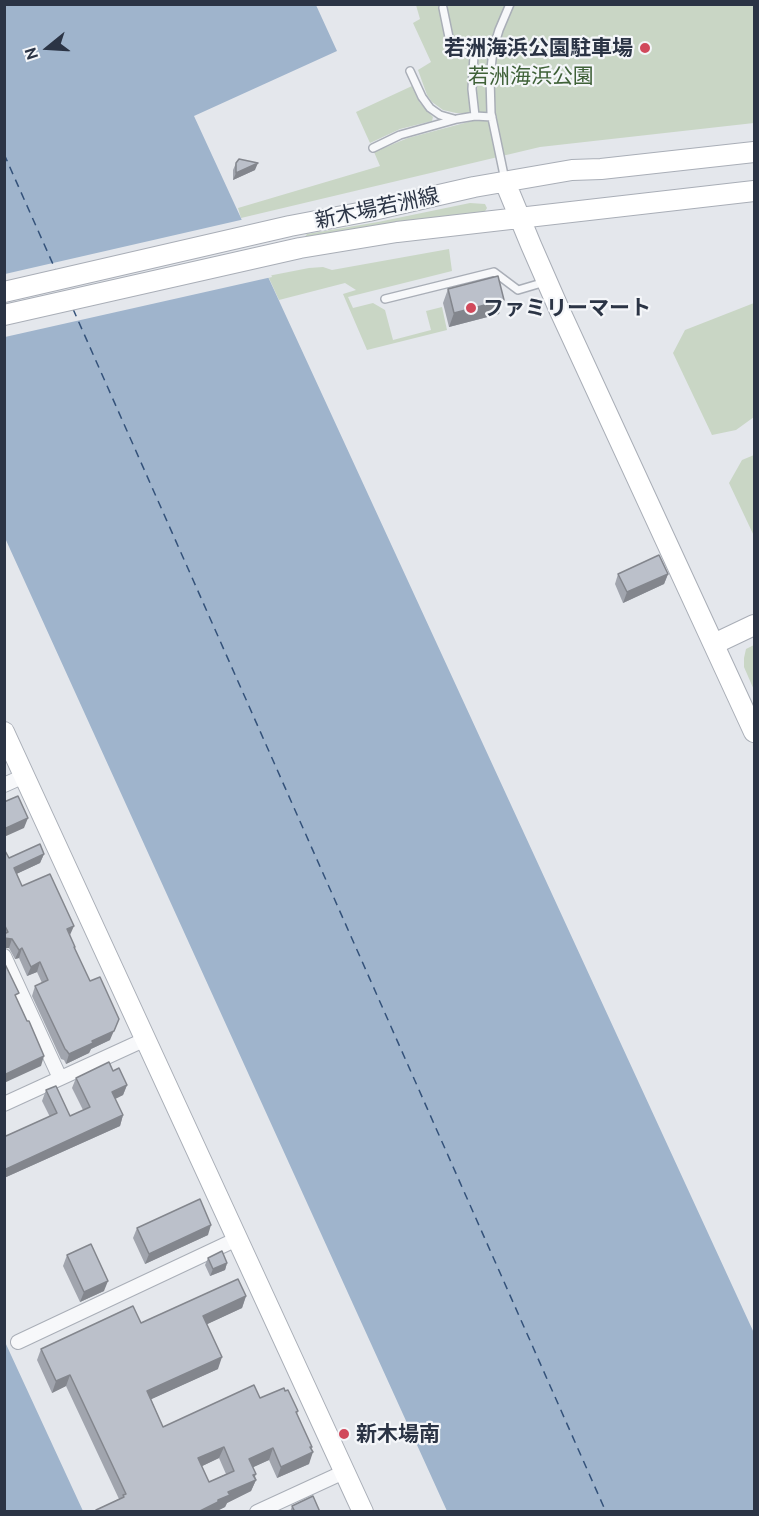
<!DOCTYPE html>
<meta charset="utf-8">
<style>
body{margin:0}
#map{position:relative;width:759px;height:1516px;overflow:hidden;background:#e4e7ec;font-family:Ubuntu,sans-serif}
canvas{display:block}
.frame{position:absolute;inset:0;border:6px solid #2b3445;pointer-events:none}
.north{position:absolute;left:18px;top:18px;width:60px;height:60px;-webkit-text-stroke:4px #f4f6f9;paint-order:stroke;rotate:252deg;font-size:16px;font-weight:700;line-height:24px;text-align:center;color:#2b3445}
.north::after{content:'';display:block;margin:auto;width:21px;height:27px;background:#2b3445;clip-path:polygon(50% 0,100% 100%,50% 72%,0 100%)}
</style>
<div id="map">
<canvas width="759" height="1516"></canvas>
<div class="frame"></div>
<div class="north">N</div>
</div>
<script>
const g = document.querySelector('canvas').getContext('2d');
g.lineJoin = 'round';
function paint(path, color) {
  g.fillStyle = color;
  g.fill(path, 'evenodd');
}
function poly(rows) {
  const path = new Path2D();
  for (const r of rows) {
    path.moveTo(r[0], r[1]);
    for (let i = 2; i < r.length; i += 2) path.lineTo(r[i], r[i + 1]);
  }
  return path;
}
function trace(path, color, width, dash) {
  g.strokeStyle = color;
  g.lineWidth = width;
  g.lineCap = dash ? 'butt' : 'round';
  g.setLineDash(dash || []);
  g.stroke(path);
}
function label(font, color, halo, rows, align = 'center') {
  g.font = font + ' Ubuntu,"Noto Sans JP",sans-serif';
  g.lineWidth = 4.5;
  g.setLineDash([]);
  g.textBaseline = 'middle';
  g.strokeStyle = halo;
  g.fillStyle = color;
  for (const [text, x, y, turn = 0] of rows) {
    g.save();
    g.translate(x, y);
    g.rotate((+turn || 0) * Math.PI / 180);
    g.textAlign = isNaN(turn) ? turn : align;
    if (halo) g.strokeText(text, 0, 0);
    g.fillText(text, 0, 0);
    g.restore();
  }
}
paint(poly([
 [416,5,754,5,754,123,540,147,241,218,238,208,380,166,374,152,408,138,472,121,469,113,456,113,443,110,432,102,427,95,418,70,431,62,413,23,420,19],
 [412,86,420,103,433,117,432,121,400,129,370,143,356,112],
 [470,203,485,204,487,208,484,213,425,219,304,238,307,234,378,222],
 [449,249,452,271,348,297,353,308,373,303,385,310,393,340,431,330,426,311,442,307,447,330,367,350,343,294,356,290,345,283,279,300,268,276,309,268,323,267,332,270],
 [754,303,754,417,736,430,712,435,673,353,685,330],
 [754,455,754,536,729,483,742,460],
 [754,645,754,690,744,667,744,658,746,649]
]), '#c9d6c5');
paint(poly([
 [4,5,316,5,337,51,194,116,754,1333,754,1511,447,1511,5,538],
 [4,1342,5,1342,83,1511,5,1511]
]), '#9fb4cc');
paint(poly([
 [245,219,272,277,5,337,5,274]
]), '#e4e7ec');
trace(poly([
 [4,154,56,271],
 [73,309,606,1512]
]), '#34527a', 1.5, [8, 6]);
const lane = poly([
 [443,8,450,42,457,50,474,55,472,89,475,116],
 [410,71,422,97,430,108,440,115,454,119],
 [373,148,400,135,457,119,475,116,492,117],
 [505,180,491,113,490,78,493,50,499,30,510,4],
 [385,299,494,272,518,290,545,282]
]);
const street = poly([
 [4,785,24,776],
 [4,956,60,1078],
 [4,1104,146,1039],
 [18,1342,237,1239],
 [257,1512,344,1472]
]);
const secondary = poly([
 [505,182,531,245,559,309,754,732],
 [4,292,290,226,369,211,474,187,572,170,601,169,754,152],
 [4,315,300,248,397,232,754,191],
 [714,644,754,625],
 [4,732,363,1512]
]);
trace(lane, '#a9aeb7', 10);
trace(street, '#a9aeb7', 16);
trace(secondary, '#a9aeb7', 22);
trace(lane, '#f7f8fa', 7);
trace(street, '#f7f8fa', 14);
trace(secondary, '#fff', 20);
paint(poly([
 [236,163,255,170,233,180,233,170],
 [448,289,499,314,449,327,443,303],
 [618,574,668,574,664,584,623,603,615,584],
 [4,849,9,858,44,854,40,863,16,874,22,886,70,935,74,949,110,1040,91,1049,89,1053,66,1064,64,1060,61,1059,32,996,35,986,42,983,37,972,27,976,19,958,15,959,9,948,4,948],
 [113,1071,127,1085,123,1095,115,1099,123,1115,120,1126,4,1178,4,1133,6,1136,50,1117,42,1101,46,1090,70,1116,83,1110,72,1088,76,1078],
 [137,1228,208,1235,145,1264,133,1238],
 [67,1255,104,1291,80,1302,63,1266],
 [208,1258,227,1263,225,1270,210,1276,205,1265],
 [246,1296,242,1308,207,1324,218,1369,151,1399,163,1427,285,1391,298,1411,297,1414,311,1448,309,1464,277,1478,269,1460,253,1467,256,1480,251,1491,227,1503,225,1507,215,1512,96,1512,96,1510,119,1499,66,1386,52,1393,37,1360,41,1349],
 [219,1458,226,1474,209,1482,202,1466],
 [292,1506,320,1512,290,1512]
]), '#a1a5ae');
paint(poly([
 [258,163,255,170,233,180,236,173],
 [504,300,499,314,449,327,454,313],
 [668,574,664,584,623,603,627,592],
 [28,818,24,828,4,837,4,829],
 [44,854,40,863,10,877,14,868],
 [74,926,70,935,67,929],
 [4,938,12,939,9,948,4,948],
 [22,948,19,958,15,959,19,950],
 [40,962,37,972,27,976,31,967],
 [119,1019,110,1040,91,1049,89,1053,66,1064,69,1054,92,1041],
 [44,1056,41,1066,4,1083,4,1075],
 [127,1085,123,1095,109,1102,112,1092],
 [123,1115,120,1126,4,1178,4,1170],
 [211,1225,208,1235,145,1264,149,1254],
 [227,1263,225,1270,210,1276,213,1269],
 [108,1281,104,1291,80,1302,84,1292],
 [246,1296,242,1308,199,1328,203,1316],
 [222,1357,218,1369,143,1403,147,1391],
 [70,1375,66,1386,52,1393,56,1381],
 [224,1447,219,1458,194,1470,198,1458],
 [312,1447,309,1454,313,1452,309,1464,277,1478,281,1467],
 [273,1448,269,1460,245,1471,249,1459],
 [256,1474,253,1481,256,1480,251,1491,227,1503,225,1507,215,1512,198,1512,218,1500]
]), '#83868d');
const building = poly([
 [239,159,258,163,236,173,236,163,239,159],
 [498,276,504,300,454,313,448,289,498,276],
 [659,555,668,574,627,592,618,574,659,555],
 [18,796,28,818,4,829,4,802,18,796],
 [40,844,44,854,14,868,22,886,50,874,74,926,67,929,75,947,74,947,90,981,100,977,119,1019,114,1031,92,1041,93,1043,69,1054,67,1051,65,1049,35,986,48,980,40,962,31,967,22,948,19,950,12,939,4,938,4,934,8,932,4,924,4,849,9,858,40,844],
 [4,962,19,993,15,995,27,1021,29,1021,44,1056,4,1075,4,962],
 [109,1062,113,1071,119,1068,127,1085,112,1092,123,1115,4,1170,4,1133,6,1136,57,1113,46,1090,56,1086,70,1116,90,1107,76,1078,109,1062],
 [200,1199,211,1225,149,1254,137,1228,200,1199],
 [91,1244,108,1281,84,1292,67,1255,91,1244],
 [222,1251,227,1263,213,1269,208,1258,222,1251],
 [238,1279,246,1296,203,1316,222,1357,147,1391,163,1427,254,1385,260,1398,284,1388,285,1391,288,1390,298,1411,296,1412,312,1447,310,1447,313,1452,281,1467,273,1448,249,1459,256,1474,253,1475,256,1480,228,1492,230,1495,218,1500,218,1502,198,1512,97,1512,96,1510,124,1497,123,1495,126,1494,70,1375,56,1381,41,1349,133,1306,141,1323,238,1279],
 [224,1447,234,1471,209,1482,198,1458,224,1447],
 [313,1496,320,1512,295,1512,292,1506,313,1496]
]);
paint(building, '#bbc0ca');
trace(building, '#83868d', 1.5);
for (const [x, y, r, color] of [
 [645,48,6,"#d1495b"],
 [471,308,6,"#d1495b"],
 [344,1434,6,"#d1495b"]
]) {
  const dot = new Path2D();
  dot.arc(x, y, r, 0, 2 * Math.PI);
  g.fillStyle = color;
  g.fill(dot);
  trace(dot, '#f4f6f9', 2);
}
label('bold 21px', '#2b3445', '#f4f6f9', [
 ["若洲海浜公園駐車場",633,48,"right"],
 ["ファミリーマート",483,308],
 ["新木場南",356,1434]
], 'left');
label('21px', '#3f6138', '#f4f6f9', [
 ["若洲海浜公園",531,76]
]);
label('21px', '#2b3445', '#f4f6f9', [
 ["新木場若洲線",377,208,-12]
]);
</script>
